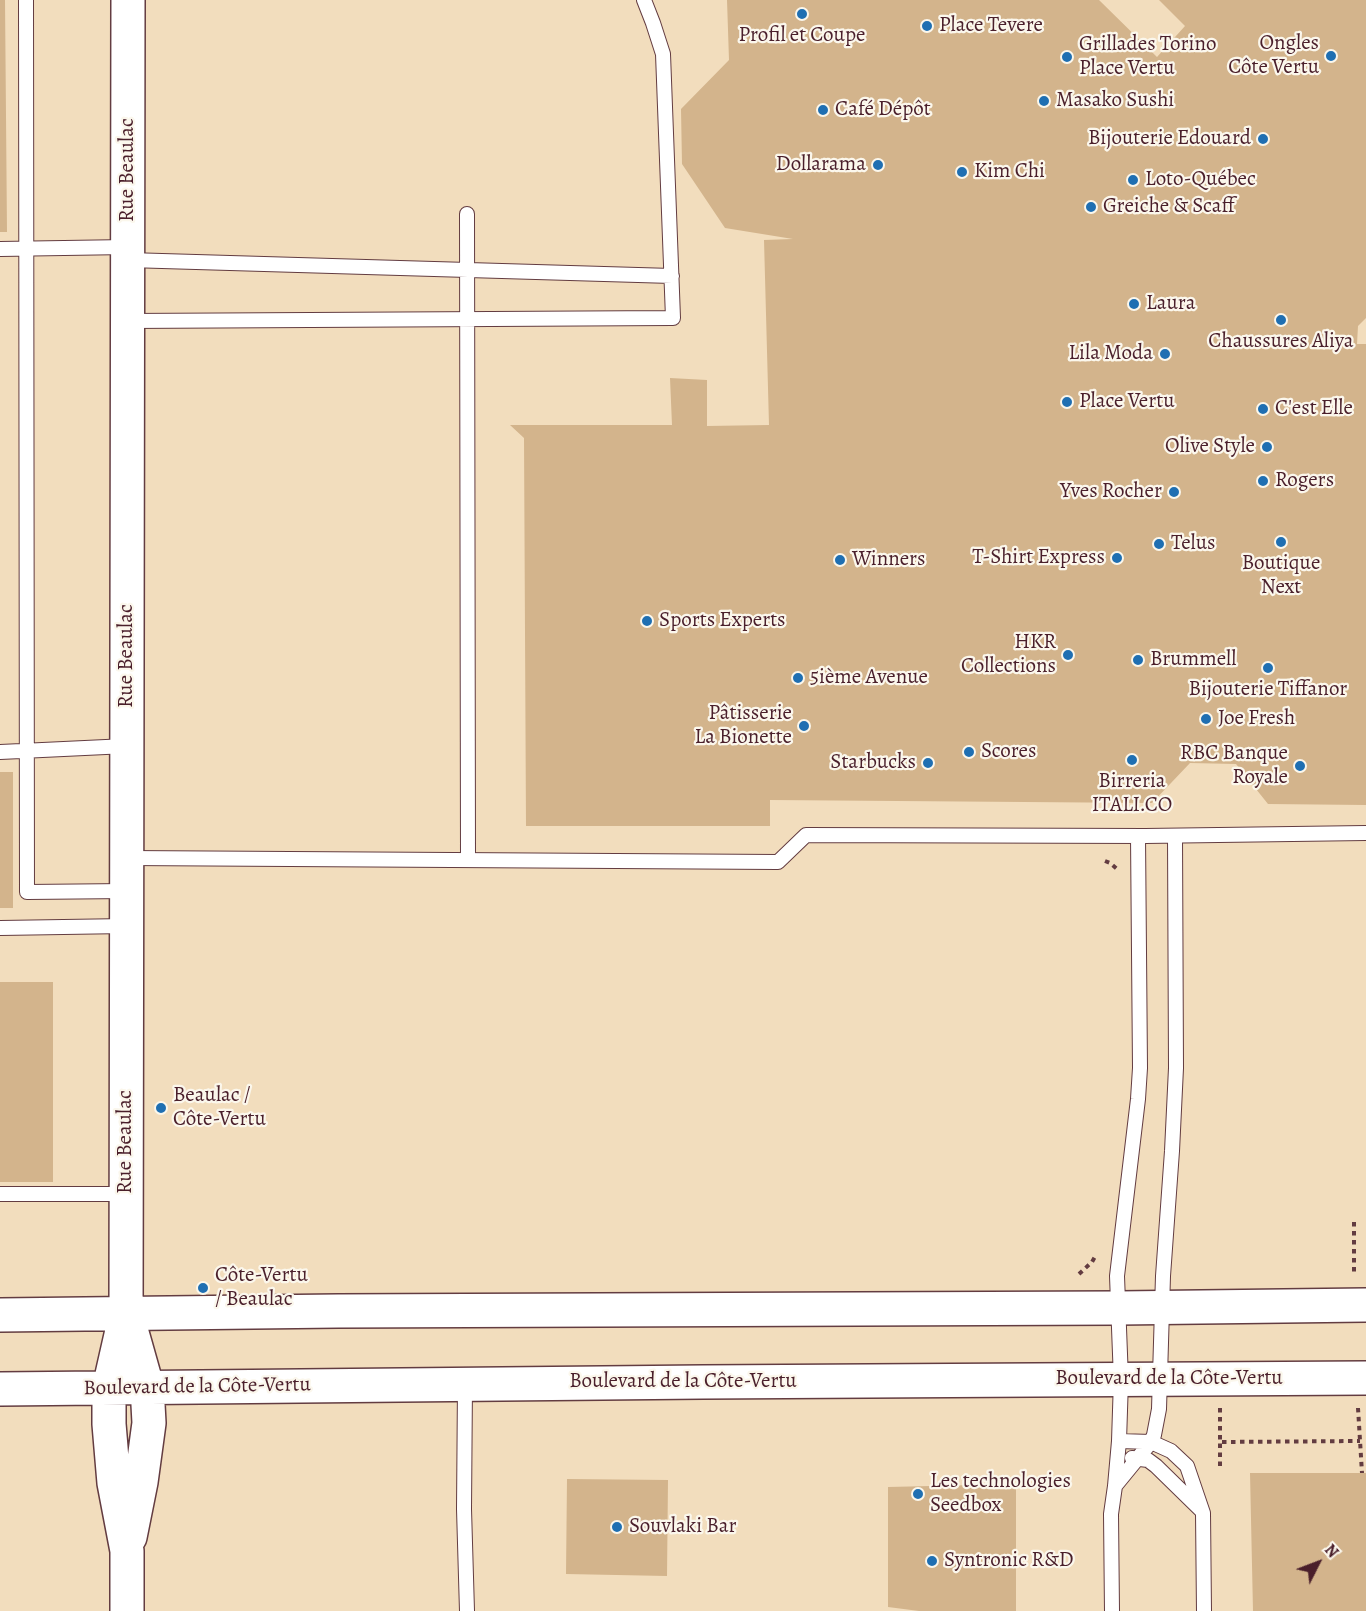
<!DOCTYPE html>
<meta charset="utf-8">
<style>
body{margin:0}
#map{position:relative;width:1366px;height:1611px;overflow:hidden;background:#f2ddbd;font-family:Alegreya,serif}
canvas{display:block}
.north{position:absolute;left:1288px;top:1533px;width:60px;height:60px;-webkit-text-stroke:4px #fbf7ec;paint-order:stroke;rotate:48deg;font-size:16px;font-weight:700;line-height:24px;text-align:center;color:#4a1f2b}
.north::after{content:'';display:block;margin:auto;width:21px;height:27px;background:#4a1f2b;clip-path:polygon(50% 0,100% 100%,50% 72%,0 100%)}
</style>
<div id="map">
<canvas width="1366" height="1611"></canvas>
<div class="north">N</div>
</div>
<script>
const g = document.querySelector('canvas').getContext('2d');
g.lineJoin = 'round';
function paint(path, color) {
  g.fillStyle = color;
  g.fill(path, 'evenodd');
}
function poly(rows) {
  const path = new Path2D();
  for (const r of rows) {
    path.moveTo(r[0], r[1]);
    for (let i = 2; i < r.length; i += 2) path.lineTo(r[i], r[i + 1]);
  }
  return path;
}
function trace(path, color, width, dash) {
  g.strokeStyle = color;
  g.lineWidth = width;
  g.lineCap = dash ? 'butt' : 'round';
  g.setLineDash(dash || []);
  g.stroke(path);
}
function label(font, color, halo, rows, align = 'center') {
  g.font = font + ' Alegreya,serif';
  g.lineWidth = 4.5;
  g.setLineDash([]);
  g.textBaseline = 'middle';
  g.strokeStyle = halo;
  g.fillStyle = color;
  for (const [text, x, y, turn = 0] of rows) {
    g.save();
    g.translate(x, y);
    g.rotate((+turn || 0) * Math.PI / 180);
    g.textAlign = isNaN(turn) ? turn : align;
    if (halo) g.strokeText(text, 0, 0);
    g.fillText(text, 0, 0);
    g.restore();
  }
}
paint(poly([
 [0,0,5,0,7,232,0,232],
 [727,0,1099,0,1157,57,1185,26,1159,0,1366,0,1366,318,1358,326,1357,344,1366,344,1366,805,1268,804,1236,764,1190,763,1152,803,770,800,770,826,526,826,524,438,510,425,672,425,670,378,707,380,707,426,769,425,764,240,793,239,725,228,682,164,681,109,729,60],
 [0,772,13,772,13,908,0,908],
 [0,982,53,982,53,1182,0,1182],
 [1250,1473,1366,1473,1366,1611,1253,1611],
 [567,1479,668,1480,667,1576,566,1574],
 [1016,1484,1016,1611,919,1611,888,1607,888,1487]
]), '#d3b48c');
const lane = poly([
 [26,0,27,892,127,891],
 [467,214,468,860],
 [0,249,128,247],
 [128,260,672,276],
 [128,321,673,318,663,54,653,23,644,0],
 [0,752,127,746],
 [127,858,778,862,806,835,1145,836,1366,833],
 [0,928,127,926],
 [0,1194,126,1194],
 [465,1384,464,1509,467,1611],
 [1119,1441,1151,1442,1171,1451,1187,1466,1203,1513,1204,1611],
 [1132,1458,1148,1460,1156,1466,1201,1510],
 [1115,1486,1151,1442,1154,1435,1159,1409,1163,1276,1172,1151,1176,1068,1175,836],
 [1112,1611,1111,1514,1115,1486,1119,1441,1121,1380,1117,1276,1138,1099,1140,1068,1138,836]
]);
const secondary = poly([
 [0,1315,338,1311,1119,1308,1366,1305],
 [127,1315,147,1386,149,1423,141,1482,130,1537],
 [0,1389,703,1382,1366,1378],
 [127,1611,127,1551,114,1483,109,1424,109,1388,126,1313,128,0]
]);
trace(lane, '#633c41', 16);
trace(secondary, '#633c41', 36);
trace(poly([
 [1105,861,1110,863,1117,869],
 [1354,1222,1354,1274],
 [1079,1274,1092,1262,1096,1255],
 [1220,1408,1220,1442,1360,1441],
 [1358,1408,1362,1473],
 [1220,1466,1220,1442]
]), '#633c41', 4, [4.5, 4.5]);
trace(lane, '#fff', 14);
trace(secondary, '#fff', 33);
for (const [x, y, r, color] of [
 [802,14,6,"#1f6fb2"],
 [927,26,6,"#1f6fb2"],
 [1331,56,6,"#1f6fb2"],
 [1067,57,6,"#1f6fb2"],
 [1044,101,6,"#1f6fb2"],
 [823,110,6,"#1f6fb2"],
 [1263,139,6,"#1f6fb2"],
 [878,165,6,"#1f6fb2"],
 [962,172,6,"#1f6fb2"],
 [1133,180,6,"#1f6fb2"],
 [1091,207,6,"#1f6fb2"],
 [1134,304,6,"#1f6fb2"],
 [1281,320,6,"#1f6fb2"],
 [1165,354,6,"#1f6fb2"],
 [1067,402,6,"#1f6fb2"],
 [1263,409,6,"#1f6fb2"],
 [1267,447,6,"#1f6fb2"],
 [1263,481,6,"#1f6fb2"],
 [1174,492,6,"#1f6fb2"],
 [1281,542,6,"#1f6fb2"],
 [1159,544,6,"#1f6fb2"],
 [1117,558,6,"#1f6fb2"],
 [840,560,6,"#1f6fb2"],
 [647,621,6,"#1f6fb2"],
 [1068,655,6,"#1f6fb2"],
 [1138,660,6,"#1f6fb2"],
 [1268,668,6,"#1f6fb2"],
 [798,678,6,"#1f6fb2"],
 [1206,719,6,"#1f6fb2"],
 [804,726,6,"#1f6fb2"],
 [969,752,6,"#1f6fb2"],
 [1132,760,6,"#1f6fb2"],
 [928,763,6,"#1f6fb2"],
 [1300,766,6,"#1f6fb2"],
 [161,1108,6,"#1f6fb2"],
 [203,1288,6,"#1f6fb2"],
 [918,1494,6,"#1f6fb2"],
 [617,1527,6,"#1f6fb2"],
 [932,1561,6,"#1f6fb2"]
]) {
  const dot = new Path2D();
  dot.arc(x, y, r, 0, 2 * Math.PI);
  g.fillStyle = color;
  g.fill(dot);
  trace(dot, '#fbf7ec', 2);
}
label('21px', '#4a1f2b', '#fbf7ec', [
 ["Place Tevere",939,26],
 ["Profil et Coupe",802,36,"center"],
 ["Ongles",1319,44,"right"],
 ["Côte Vertu",1319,68,"right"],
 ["Grillades Torino",1079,45],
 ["Place Vertu",1079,69],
 ["Masako Sushi",1056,101],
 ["Café Dépôt",835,110],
 ["Bijouterie Edouard",1251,139,"right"],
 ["Dollarama",866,165,"right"],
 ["Kim Chi",974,172],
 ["Loto-Québec",1145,180],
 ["Greiche & Scaff",1103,207],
 ["Laura",1146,304],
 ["Chaussures Aliya",1281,342,"center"],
 ["Lila Moda",1153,354,"right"],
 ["Place Vertu",1079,402],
 ["C'est Elle",1275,409],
 ["Olive Style",1255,447,"right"],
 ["Rogers",1275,481],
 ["Yves Rocher",1162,492,"right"],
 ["Telus",1171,544],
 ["T-Shirt Express",1105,558,"right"],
 ["Winners",852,560],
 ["Boutique",1281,564,"center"],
 ["Next",1281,588,"center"],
 ["Sports Experts",659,621],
 ["HKR",1056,643,"right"],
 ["Collections",1056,667,"right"],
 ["Brummell",1150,660],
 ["5ième Avenue",810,678],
 ["Bijouterie Tiffanor",1268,690,"center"],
 ["Pâtisserie",792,714,"right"],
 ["La Bionette",792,738,"right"],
 ["Joe Fresh",1218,719],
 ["Scores",981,752],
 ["RBC Banque",1288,754,"right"],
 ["Royale",1288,778,"right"],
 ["Starbucks",916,763,"right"],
 ["Birreria",1132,782,"center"],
 ["ITALI.CO",1132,806,"center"],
 ["Beaulac /",173,1096],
 ["Côte-Vertu",173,1120],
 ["Côte-Vertu",215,1276],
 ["/ Beaulac",215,1300],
 ["Les technologies",930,1482],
 ["Seedbox",930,1506],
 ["Souvlaki Bar",629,1527],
 ["Syntronic R&D",944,1561]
], 'left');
label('21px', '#4a1f2b', '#fbf7ec', [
 ["Rue Beaulac",128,170,-90],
 ["Rue Beaulac",127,656,-90],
 ["Rue Beaulac",126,1142,-90],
 ["Boulevard de la Côte-Vertu",1169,1379],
 ["Boulevard de la Côte-Vertu",683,1382],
 ["Boulevard de la Côte-Vertu",197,1387,-1]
]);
</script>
